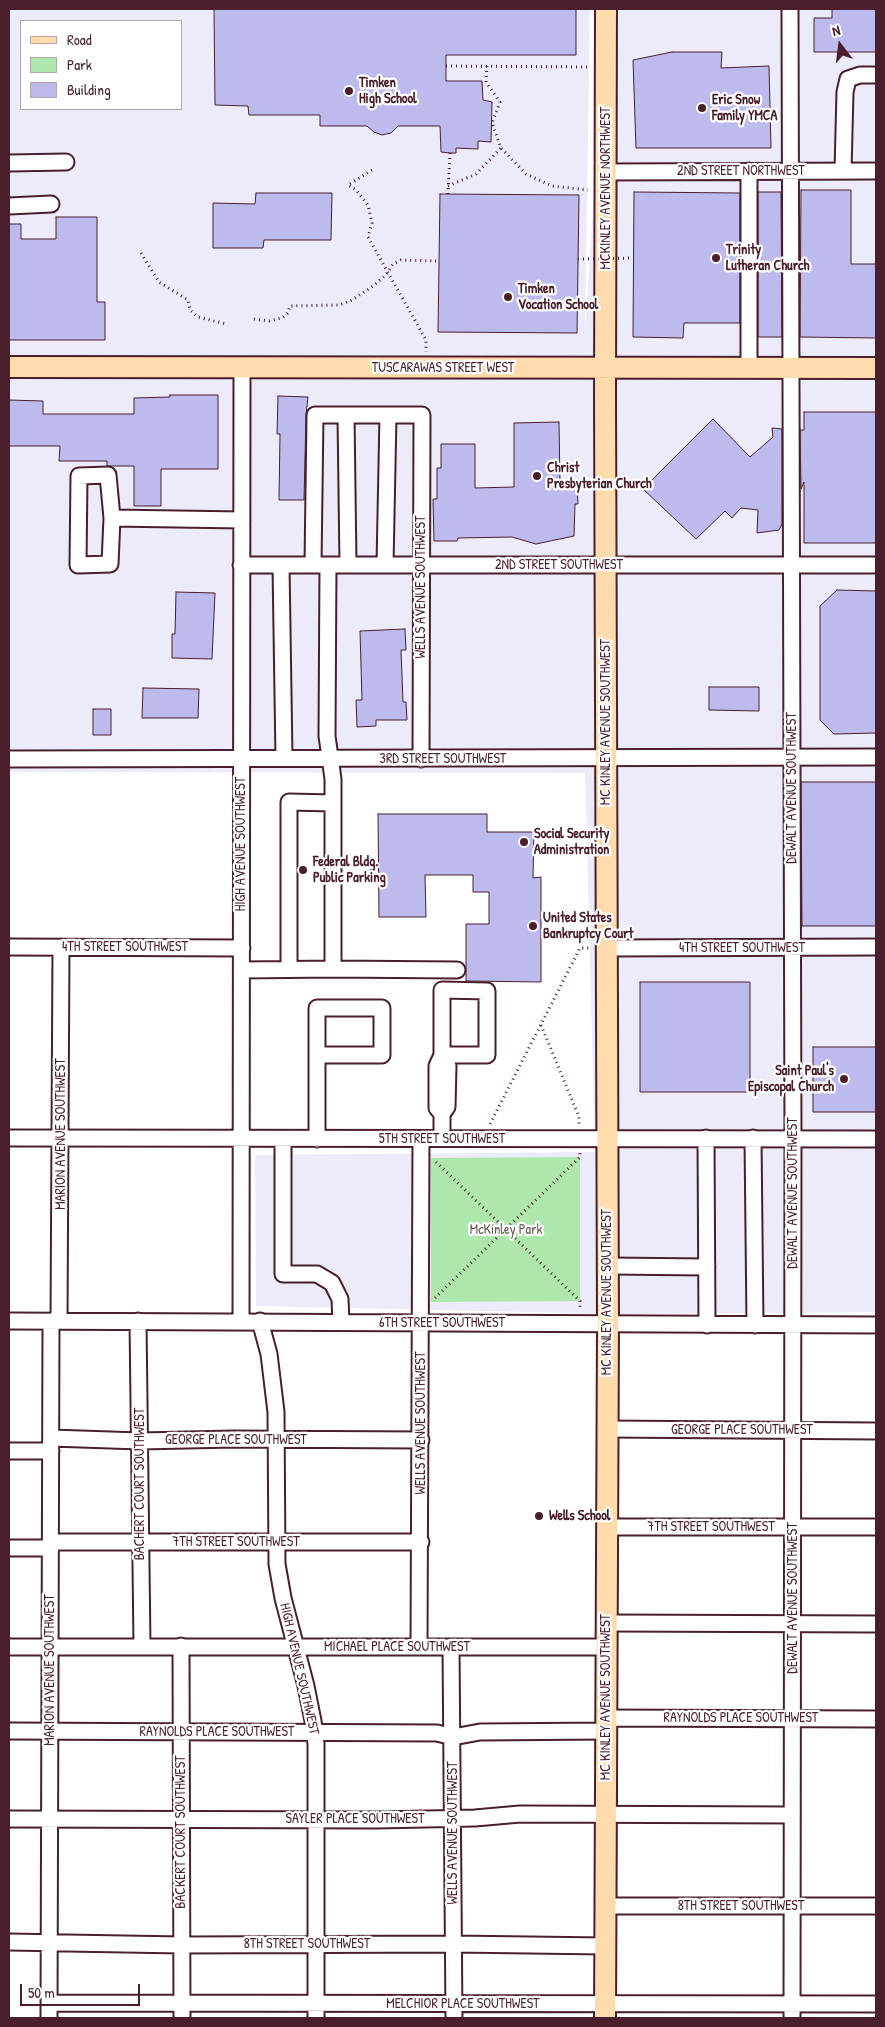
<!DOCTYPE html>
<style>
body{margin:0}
#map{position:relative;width:885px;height:2027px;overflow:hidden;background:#fff;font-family:"Patrick Hand",sans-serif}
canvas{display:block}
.frame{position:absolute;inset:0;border:10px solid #4a1f2b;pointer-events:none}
.legend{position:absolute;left:20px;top:20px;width:162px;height:90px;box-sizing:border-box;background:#fff;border:1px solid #b7a5aa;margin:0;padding:6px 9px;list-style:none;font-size:15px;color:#4a1f2b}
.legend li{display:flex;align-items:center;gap:10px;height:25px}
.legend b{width:25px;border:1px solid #b7a5aa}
.north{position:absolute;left:815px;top:20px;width:50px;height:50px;-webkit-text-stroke:4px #fff;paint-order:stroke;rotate:345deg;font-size:14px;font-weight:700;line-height:20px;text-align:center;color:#4a1f2b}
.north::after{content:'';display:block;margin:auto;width:18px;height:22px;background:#4a1f2b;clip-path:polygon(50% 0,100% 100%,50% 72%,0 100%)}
.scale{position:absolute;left:20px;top:1984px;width:120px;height:22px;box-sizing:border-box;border:2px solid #4a1f2b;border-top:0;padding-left:6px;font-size:15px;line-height:18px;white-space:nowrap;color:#4a1f2b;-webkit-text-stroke:4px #fff;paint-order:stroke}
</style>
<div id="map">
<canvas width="885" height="2027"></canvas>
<div class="frame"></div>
<ul class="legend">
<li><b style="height:6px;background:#fedbac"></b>Road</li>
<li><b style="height:14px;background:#ade7ac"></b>Park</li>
<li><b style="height:14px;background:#bdbbed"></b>Building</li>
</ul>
<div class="north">N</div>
<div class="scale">50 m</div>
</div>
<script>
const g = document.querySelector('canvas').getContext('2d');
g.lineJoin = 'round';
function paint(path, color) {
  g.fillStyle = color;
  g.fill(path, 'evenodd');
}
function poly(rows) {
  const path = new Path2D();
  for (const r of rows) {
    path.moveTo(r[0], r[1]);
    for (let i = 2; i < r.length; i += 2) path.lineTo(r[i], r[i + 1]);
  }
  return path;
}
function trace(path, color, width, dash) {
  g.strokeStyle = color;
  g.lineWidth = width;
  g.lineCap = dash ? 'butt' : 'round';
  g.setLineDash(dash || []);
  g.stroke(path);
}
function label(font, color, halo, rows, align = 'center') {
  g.font = font + ' "Patrick Hand",sans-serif';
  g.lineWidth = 4.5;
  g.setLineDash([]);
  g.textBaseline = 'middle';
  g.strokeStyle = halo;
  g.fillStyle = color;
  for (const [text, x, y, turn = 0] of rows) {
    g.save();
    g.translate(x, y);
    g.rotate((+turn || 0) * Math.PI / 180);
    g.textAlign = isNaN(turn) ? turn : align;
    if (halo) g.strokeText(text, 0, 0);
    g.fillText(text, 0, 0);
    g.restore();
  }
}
paint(poly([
 [9,9,590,9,585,330,606,9,876,9,876,1312,618,1314,256,1306,255,1155,595,1152,585,773,9,772],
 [21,21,181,21,181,109,21,109]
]), '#ebebfa');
paint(poly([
 [580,1157,580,1301,431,1302,431,1158]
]), '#ade7ac');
const building = poly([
 [214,9,576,9,576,55,446,55,446,81,482,81,483,100,492,102,491,142,478,141,478,149,456,148,456,153,450,153,441,152,440,126,398,126,391,133,382,135,374,132,367,126,320,126,320,115,249,115,248,106,215,105,214,9],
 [832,9,876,9,876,52,814,52,814,18,832,18,832,9],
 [672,52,722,52,721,68,769,66,771,148,636,148,633,60,672,52],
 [801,190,851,190,851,264,876,264,876,338,800,337,801,190],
 [634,192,740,193,740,323,684,323,683,338,633,337,634,192],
 [758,192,781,192,782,337,758,337,758,192],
 [256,193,332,193,331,240,264,240,263,248,213,248,213,203,255,204,256,193],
 [440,194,579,195,577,333,438,332,440,194],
 [56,217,97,217,97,302,105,302,105,340,9,340,9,224,21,224,21,239,56,239,56,217],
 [170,395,218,395,218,469,161,469,161,506,134,506,134,466,107,466,107,461,59,461,60,446,9,446,9,400,43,401,43,414,134,414,134,398,170,397,170,395],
 [278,396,308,397,306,415,304,500,279,500,280,434,277,434,278,396],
 [804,412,876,412,876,543,804,543,804,482,801,489,800,430,804,430,804,412],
 [713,419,750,457,773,437,772,428,782,429,782,524,779,530,757,533,758,510,741,508,732,518,725,511,696,539,643,489,713,419],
 [559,422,560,484,577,484,578,504,575,504,574,536,536,544,512,537,458,538,457,541,434,541,433,499,437,499,437,468,441,468,441,444,475,444,475,488,514,487,514,423,559,422],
 [837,590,876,591,876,733,834,734,820,720,820,606,837,590],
 [176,592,215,593,212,659,172,658,172,634,175,634,176,592],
 [405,629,406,650,401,650,403,702,406,702,407,720,376,720,376,726,357,727,356,700,362,700,360,631,405,629],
 [709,687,759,687,759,711,709,710,709,687],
 [143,688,199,689,198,718,142,718,143,688],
 [93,709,111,709,111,735,93,735,93,709],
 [801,782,876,782,876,926,802,926,801,782],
 [378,814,487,814,487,832,534,832,533,878,541,877,541,982,466,981,466,924,489,924,489,892,473,892,473,875,425,875,426,917,379,917,378,814],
 [640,982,750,982,750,1092,640,1092,640,982],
 [813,1047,876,1047,876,1112,813,1112,813,1047]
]);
paint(building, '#bdbbed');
trace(building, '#4a1f2b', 1);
const minor = poly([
 [790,9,793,1138,792,2018],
 [9,163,66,162],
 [749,171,749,367],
 [843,171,845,92,848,79,860,75,876,75],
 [606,172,876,171],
 [9,206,51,204],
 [346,415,348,565],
 [112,518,108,475,79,476,78,565,110,564,112,518,242,520],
 [241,565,876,565],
 [281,565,284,758],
 [313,565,315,415,422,415,421,759],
 [385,565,388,415],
 [9,759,876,757],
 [9,947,242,948],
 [607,948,876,947],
 [289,969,289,802,333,803],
 [333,969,457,970],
 [242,970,333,969,333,779,327,736,328,565],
 [317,1055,382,1055,382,1008,317,1008,317,1139],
 [442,1055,487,1055,487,991,442,990,442,1055,437,1066,437,1108,442,1114],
 [442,1055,448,1066,447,1107,442,1114,442,1138],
 [9,1138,876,1139],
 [706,1138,707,1325],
 [753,1138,755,1325],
 [283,1139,283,1274,317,1274,332,1283,340,1299,341,1322],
 [608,1266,707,1267],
 [9,1321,876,1325],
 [59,1321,61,947],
 [138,1321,142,1646],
 [241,1321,242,368],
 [260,1321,269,1354,276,1412,277,1564,283,1598,306,1686,313,1721,316,1744,316,2018],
 [607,1429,876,1431],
 [51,1438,140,1441,234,1439,421,1440],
 [9,1451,51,1451],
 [606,1527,876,1527],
 [51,1542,421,1542],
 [9,1548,51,1548],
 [606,1623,876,1624],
 [181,1646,182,2018],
 [9,1647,606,1647],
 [419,1647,421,1139],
 [451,1647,454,2018],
 [605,1718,876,1719],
 [9,1731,437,1733,453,1737,480,1732,605,1731],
 [9,1819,376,1820,475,1818,520,1814,792,1815],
 [605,1906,876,1906],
 [9,1942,182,1945,454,1944,605,1946],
 [49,2003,876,2004],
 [49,2018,51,1321]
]);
const major = poly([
 [9,367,876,368],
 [605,2018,608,1324,605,393,606,9]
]);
trace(minor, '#4a1f2b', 19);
trace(major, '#4a1f2b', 24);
trace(poly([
 [446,66,588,67],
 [487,66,486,82,500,102,492,123,501,148,526,174,552,186,588,190],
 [372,170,348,185,356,190,368,205,372,223,368,237,426,340,426,352],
 [448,186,476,174,501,148],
 [448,194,450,153],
 [141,253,159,282,188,300,190,310,198,317,226,324],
 [254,319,269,321,282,318,288,313,290,306,339,305,352,300,373,286,386,275,393,264,401,260,439,261],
 [541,1025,579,1117,579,1125],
 [490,1124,580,948,591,948],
 [436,1162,580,1301,580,1310],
 [435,1298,580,1157,580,1153]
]), '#4a1f2b', 3, [1, 4]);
trace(minor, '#fff', 15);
trace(major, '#fedbac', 20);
trace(poly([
 [578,259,634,258]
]), '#4a1f2b', 3, [1, 4]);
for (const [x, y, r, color] of [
 [349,91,5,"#4a1f2b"],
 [702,108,5,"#4a1f2b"],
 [716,258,5,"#4a1f2b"],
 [508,297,5,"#4a1f2b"],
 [537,476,5,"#4a1f2b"],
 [524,842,5,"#4a1f2b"],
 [303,870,5,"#4a1f2b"],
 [533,926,5,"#4a1f2b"],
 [844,1079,5,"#4a1f2b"],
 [539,1516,5,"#4a1f2b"]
]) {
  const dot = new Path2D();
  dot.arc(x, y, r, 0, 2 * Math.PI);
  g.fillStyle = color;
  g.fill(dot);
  trace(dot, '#fff', 2);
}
label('bold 14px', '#4a1f2b', '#fff', [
 ["Timken",359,83],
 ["High School",359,99],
 ["Eric Snow",712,100],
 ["Family YMCA",712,116],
 ["Trinity",726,250],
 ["Lutheran Church",726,266],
 ["Timken",518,289],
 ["Vocation School",518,305],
 ["Christ",547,468],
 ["Presbyterian Church",547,484],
 ["Social Security",534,834],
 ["Administration",534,850],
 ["Federal Bldg.",313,862],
 ["Public Parking",313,878],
 ["United States",543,918],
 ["Bankruptcy Court",543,934],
 ["Saint Paul's",834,1071,"right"],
 ["Episcopal Church",834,1087,"right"],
 ["Wells School",549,1516]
], 'left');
label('14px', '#4a1f2b', '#fff', [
 ["2ND STREET NORTHWEST",741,171],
 ["MCKINLEY AVENUE NORTHWEST",606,188,-90],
 ["TUSCARAWAS STREET WEST",443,368],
 ["2ND STREET SOUTHWEST",559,565],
 ["WELLS AVENUE SOUTHWEST",421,587,-90],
 ["MC KINLEY AVENUE SOUTHWEST",606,722,-90],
 ["3RD STREET SOUTHWEST",443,759],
 ["DEWALT AVENUE SOUTHWEST",792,788,-90],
 ["HIGH AVENUE SOUTHWEST",241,844,-90],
 ["4TH STREET SOUTHWEST",125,947],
 ["4TH STREET SOUTHWEST",742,948],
 ["MARION AVENUE SOUTHWEST",61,1134,-90],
 ["5TH STREET SOUTHWEST",442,1139],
 ["DEWALT AVENUE SOUTHWEST",793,1193,-90],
 ["MC KINLEY AVENUE SOUTHWEST",607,1292,-90],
 ["6TH STREET SOUTHWEST",442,1323],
 ["WELLS AVENUE SOUTHWEST",421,1423,-90],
 ["GEORGE PLACE SOUTHWEST",742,1430],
 ["GEORGE PLACE SOUTHWEST",236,1440],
 ["BACHERT COURT SOUTHWEST",140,1484,-90],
 ["7TH STREET SOUTHWEST",711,1527],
 ["7TH STREET SOUTHWEST",236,1542],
 ["DEWALT AVENUE SOUTHWEST",793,1598,-90],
 ["MICHAEL PLACE SOUTHWEST",397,1647],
 ["HIGH AVENUE SOUTHWEST",299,1669,77],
 ["MARION AVENUE SOUTHWEST",50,1670,-90],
 ["MC KINLEY AVENUE SOUTHWEST",606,1697,-90],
 ["RAYNOLDS PLACE SOUTHWEST",741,1718],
 ["RAYNOLDS PLACE SOUTHWEST",217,1732],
 ["SAYLER PLACE SOUTHWEST",355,1819],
 ["BACKERT COURT SOUTHWEST",181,1832,-90],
 ["WELLS AVENUE SOUTHWEST",453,1833,-90],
 ["8TH STREET SOUTHWEST",741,1906],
 ["8TH STREET SOUTHWEST",307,1944],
 ["MELCHIOR PLACE SOUTHWEST",463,2004]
]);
label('14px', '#685b52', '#fff', [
 ["McKinley Park",506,1230]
]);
</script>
